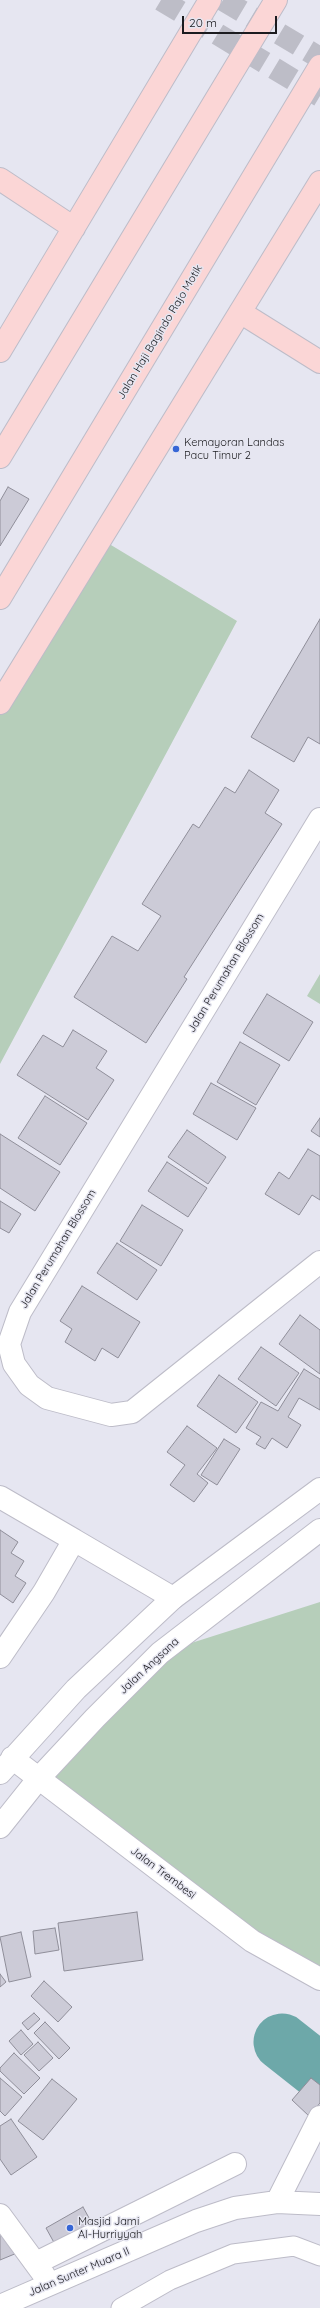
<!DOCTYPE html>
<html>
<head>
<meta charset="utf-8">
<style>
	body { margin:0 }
	#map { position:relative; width:320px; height:2308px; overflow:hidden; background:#e6e6f1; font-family:Quicksand,sans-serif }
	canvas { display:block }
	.scale { position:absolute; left:182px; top:16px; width:95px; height:18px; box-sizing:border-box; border:2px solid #1b1b1f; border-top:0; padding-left:5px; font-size:12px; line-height:14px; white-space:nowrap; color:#1b1b1f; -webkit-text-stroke:3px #e6e6f1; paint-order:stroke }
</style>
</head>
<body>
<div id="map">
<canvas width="320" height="2308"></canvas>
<div class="scale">20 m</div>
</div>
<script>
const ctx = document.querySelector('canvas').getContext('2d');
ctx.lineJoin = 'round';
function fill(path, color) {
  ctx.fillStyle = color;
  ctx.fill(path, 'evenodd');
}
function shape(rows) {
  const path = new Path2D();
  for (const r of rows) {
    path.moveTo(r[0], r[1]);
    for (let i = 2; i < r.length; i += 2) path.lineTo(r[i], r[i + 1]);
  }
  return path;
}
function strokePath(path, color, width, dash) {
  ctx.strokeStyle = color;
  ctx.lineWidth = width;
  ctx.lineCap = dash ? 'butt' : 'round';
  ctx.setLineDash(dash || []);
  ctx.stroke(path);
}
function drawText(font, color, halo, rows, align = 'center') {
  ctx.font = font + ' Quicksand,sans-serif';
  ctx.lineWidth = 3;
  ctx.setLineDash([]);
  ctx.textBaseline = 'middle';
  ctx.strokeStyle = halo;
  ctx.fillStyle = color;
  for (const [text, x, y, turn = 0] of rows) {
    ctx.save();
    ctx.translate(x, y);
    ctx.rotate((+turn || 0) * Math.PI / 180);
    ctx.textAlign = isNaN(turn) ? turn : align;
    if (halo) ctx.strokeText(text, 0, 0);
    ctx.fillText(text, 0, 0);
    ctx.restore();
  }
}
fill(shape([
	[101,539,237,621,0,1064,0,702],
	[320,974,320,1004,307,996],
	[320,1602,320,1979,39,1778,160,1653]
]), '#b6ceba');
strokePath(shape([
	[282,2042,320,2072]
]), '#6da8a9', 57);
const building = shape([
	[8,487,29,499,0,546,0,501,8,487],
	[320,619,320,744,308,737,294,762,251,737,320,619],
	[249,770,279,790,265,813,282,824,184,977,187,979,146,1043,74,997,112,936,138,951,161,916,142,904,193,824,199,828,225,787,235,793,249,770],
	[267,994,313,1022,289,1061,243,1033,267,994],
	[73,1030,107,1051,96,1068,114,1080,88,1120,17,1075,43,1035,63,1047,73,1030],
	[240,1042,280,1065,256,1105,217,1082,240,1042],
	[211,1083,256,1108,237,1140,193,1114,211,1083],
	[45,1096,87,1123,60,1165,18,1138,45,1096],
	[320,1118,320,1137,311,1131,320,1118],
	[187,1130,226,1157,208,1184,168,1157,187,1130],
	[0,1134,60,1172,35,1211,0,1188,0,1134],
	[308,1149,320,1156,320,1200,312,1195,299,1215,265,1194,279,1172,289,1179,308,1149],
	[167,1162,207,1188,188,1217,148,1191,167,1162],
	[0,1201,21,1214,9,1233,0,1228,0,1201],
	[142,1205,183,1230,161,1266,120,1241,142,1205],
	[117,1243,157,1270,137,1300,97,1273,117,1243],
	[82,1286,140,1322,118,1358,102,1348,95,1361,65,1342,72,1329,60,1321,82,1286],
	[300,1315,320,1330,320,1374,279,1344,300,1315],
	[261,1347,299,1373,276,1406,238,1379,261,1347],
	[304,1369,320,1379,320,1410,299,1398,288,1417,301,1425,287,1448,272,1438,265,1449,256,1444,261,1437,246,1428,261,1402,278,1411,304,1369],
	[219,1375,258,1402,236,1433,197,1406,219,1375],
	[187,1426,217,1448,197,1474,208,1483,194,1502,170,1485,185,1465,167,1452,187,1426],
	[224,1439,240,1449,217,1485,201,1475,224,1439],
	[0,1530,18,1542,11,1553,24,1561,15,1576,26,1583,13,1603,0,1594,0,1530],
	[137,1912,143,1960,64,1971,58,1923,137,1912],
	[55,1928,59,1950,35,1954,33,1931,55,1928],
	[21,1932,31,1977,9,1982,0,1937,21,1932],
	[0,1974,6,1982,0,1987,0,1974],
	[44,1981,72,2007,58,2022,31,1996,44,1981],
	[34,2013,40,2019,28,2030,22,2023,34,2013],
	[45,2022,70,2048,59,2059,34,2033,45,2022],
	[21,2030,33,2044,21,2055,9,2041,21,2030],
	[38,2042,53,2058,39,2071,24,2055,38,2042],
	[14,2053,40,2078,24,2094,0,2071,0,2068,14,2053],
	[0,2078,22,2097,5,2116,0,2111,0,2078],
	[311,2078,320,2085,320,2103,309,2116,292,2100,311,2078],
	[52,2079,77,2099,43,2140,18,2121,52,2079],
	[11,2119,37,2157,11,2175,0,2159,0,2126,11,2119],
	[83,2207,94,2227,57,2248,46,2228,83,2207],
	[0,2233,17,2253,0,2260,0,2233]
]);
fill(building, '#cccbd7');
strokePath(building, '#8f8e99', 1);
strokePath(shape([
	[161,0,320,96],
	[223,0,320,58]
]), '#bdbdc7', 22, [22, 11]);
const service = shape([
	[121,2308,170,2280,233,2254,294,2246,320,2256]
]);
const minor = shape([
	[320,819,20,1312,9,1344,14,1364,29,1385,47,1398,111,1415,132,1412,320,1262],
	[0,1497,74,1540,44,1592,0,1657],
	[74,1540,173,1598],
	[277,2202,320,2117],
	[0,2215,44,2275],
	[36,2263,235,2164],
	[0,2306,196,2221,235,2208,277,2202,320,2204]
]);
const tertiary = shape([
	[12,1758,252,1941,320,1979],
	[0,1773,76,1689,173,1598,320,1489],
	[0,1827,39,1778,95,1718,160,1653,320,1530]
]);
const secondary = shape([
	[0,179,74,228],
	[240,312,320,362],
	[0,351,210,0],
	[0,457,276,0],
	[0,598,320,66],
	[0,703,320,182]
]);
strokePath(service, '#bdbcc8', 21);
strokePath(minor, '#bdbcc8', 24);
strokePath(tertiary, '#bdbcc8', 24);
strokePath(secondary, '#bdbcc8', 24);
strokePath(service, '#fff', 19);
strokePath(minor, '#fff', 22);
strokePath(tertiary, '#fff', 22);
strokePath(secondary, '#fbd6d6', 22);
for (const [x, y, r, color] of [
	[176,449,4,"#3666d6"],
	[70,2228,4,"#3666d6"]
]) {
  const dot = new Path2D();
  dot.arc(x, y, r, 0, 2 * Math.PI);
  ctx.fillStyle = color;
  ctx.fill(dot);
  strokePath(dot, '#e6e6f1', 1.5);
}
drawText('11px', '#1b1b1f', '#e6e6f1', [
	["Jalan Haji Bagindo Rajo Motik",160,332,-59],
	["Jalan Perumahan Blossom",226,973,-59],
	["Jalan Perumahan Blossom",58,1249,-59],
	["Jalan Angsana",149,1666,-43],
	["Jalan Trembesi",163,1873,37],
	["Jalan Sunter Muara II",79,2272,-23]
]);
drawText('11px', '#1b1b1f', '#e6e6f1', [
	["Kemayoran Landas",184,443],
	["Pacu Timur 2",184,456],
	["Masjid Jami",78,2222],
	["Al-Hurriyyah",78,2235]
], 'left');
</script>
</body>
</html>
